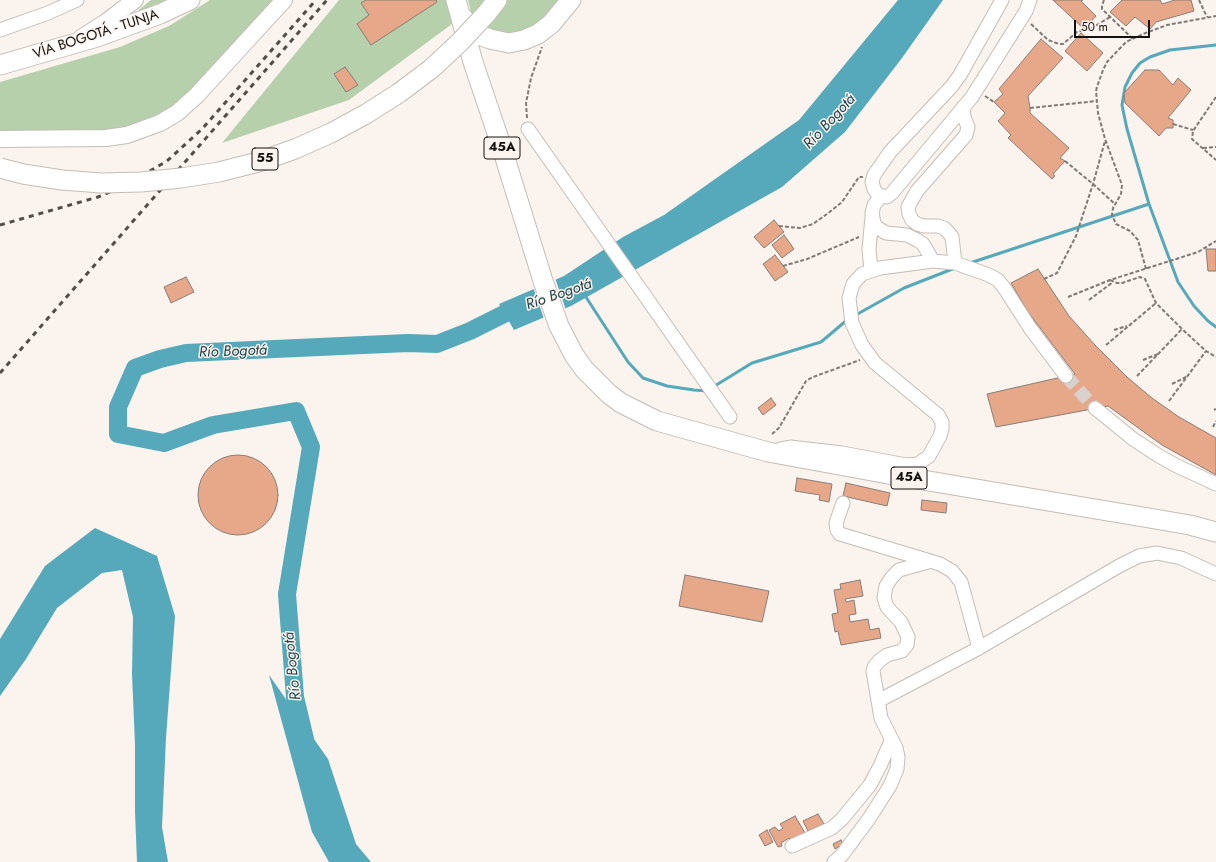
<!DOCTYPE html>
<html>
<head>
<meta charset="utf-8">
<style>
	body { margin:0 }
	#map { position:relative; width:1216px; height:862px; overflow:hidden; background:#fbf3ed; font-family:Jost,sans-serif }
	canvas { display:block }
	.scale { position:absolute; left:1074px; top:20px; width:76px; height:18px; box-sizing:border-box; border:2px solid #141210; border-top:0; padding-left:5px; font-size:12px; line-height:14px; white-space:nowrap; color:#141210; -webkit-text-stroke:3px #fbf3ed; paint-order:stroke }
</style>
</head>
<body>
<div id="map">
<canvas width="1216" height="862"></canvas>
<div class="scale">50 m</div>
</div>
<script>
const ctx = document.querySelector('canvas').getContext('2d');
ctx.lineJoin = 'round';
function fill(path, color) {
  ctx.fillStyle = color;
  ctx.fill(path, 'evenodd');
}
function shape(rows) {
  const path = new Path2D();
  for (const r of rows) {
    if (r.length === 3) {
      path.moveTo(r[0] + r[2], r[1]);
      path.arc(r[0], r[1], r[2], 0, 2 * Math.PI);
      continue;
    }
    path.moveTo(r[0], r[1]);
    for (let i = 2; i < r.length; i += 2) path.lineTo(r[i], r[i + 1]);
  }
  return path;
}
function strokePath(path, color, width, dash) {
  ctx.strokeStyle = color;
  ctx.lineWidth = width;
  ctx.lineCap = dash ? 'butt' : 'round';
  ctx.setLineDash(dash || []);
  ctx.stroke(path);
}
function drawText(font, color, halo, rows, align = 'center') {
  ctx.font = font + ' Jost,sans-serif';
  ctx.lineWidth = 3;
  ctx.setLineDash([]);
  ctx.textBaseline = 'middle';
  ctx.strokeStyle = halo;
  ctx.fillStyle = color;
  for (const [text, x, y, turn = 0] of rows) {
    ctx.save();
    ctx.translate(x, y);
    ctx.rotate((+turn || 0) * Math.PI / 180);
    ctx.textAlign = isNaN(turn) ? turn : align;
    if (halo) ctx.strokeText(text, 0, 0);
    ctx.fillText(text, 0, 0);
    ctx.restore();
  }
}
fill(shape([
	[151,0,166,0,134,14],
	[210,0,275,0,210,72,166,113,116,130,0,135,0,82,120,47,169,26],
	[339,0,448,0,452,24,349,100,222,143],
	[468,0,487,0,472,16],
	[503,0,562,0,545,23,512,38,481,29]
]), '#b7d0ac');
fill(shape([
	[898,0,943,0,902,58,845,132,782,187,571,306,514,330,499,304,564,276,623,237,664,215,799,120],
	[95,528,157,556,175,616,166,738,162,827,168,862,137,862,135,812,135,745,132,674,133,617,122,570,102,573,57,608,26,659,0,696,0,639,45,566],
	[269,675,328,759,356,844,371,862,329,862,312,832]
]), '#55a9ba');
fill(shape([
	[555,278,566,310,544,319,533,287]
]), '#fbf3ed');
strokePath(shape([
	[1216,45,1170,50,1150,57,1140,63,1132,73,1125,87,1122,105,1127,129,1149,204,1178,282,1194,306,1208,321,1216,327],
	[970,263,1149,204],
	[584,294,628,362,643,378,667,386,694,390,707,391],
	[854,316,904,288,955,268],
	[713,387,752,363,821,342,847,320]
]), '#55a9ba', 3);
strokePath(shape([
	[306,743,295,697,287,594,311,447,296,411,213,425,164,443,118,434,118,407,135,368,160,359,186,353,408,343,437,344,470,331,510,311,527,306]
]), '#55a9ba', 18);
const building = shape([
	[366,0,436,0,437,2,371,45,357,24,369,15,361,3,366,0],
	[1053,0,1083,0,1081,1,1096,16,1084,29,1053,0],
	[1122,0,1160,0,1162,4,1175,0,1191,0,1194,11,1156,22,1150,29,1135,17,1126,26,1110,12,1122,0],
	[1081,33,1103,53,1087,71,1065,51,1081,33],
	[1041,39,1063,58,1028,96,1030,108,1030,113,1069,148,1060,158,1065,161,1053,174,1055,176,1052,179,1008,138,1011,135,998,121,1005,113,994,102,1003,94,999,89,1041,39],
	[345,67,358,85,346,92,334,74,345,67],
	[1145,70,1159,70,1173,85,1178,78,1191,90,1168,118,1173,120,1173,128,1166,128,1159,136,1125,103,1124,93,1145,70],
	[774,220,784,232,764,248,754,237,774,220],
	[784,235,794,249,782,258,772,245,784,235],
	[1206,249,1216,249,1216,271,1208,271,1206,249],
	[775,255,788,272,775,281,763,264,775,255],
	[1038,269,1069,316,1095,345,1127,377,1152,398,1179,417,1216,438,1216,475,1162,445,1108,406,996,427,987,394,1075,374,1028,312,1011,283,1038,269],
	[186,277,194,292,171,303,164,287,186,277],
	[771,398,776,405,763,415,758,408,771,398],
	[238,495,40],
	[797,478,832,484,829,502,819,500,820,495,795,491,797,478],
	[846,483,890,493,887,506,843,496,846,483],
	[922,500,947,503,946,513,921,510,922,500],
	[685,575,769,591,762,622,679,606,685,575],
	[860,580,863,596,845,599,846,602,854,600,856,614,849,615,850,622,868,619,870,630,879,628,881,638,841,645,838,631,835,632,832,614,838,613,834,590,841,589,840,584,860,580],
	[818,814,824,824,808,831,803,821,818,814],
	[795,816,805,833,790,841,789,838,781,843,782,846,778,847,769,830,775,827,779,831,783,828,780,824,795,816],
	[767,830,773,842,765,846,759,835,767,830],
	[841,840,843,844,835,849,833,844,841,840]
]);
fill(building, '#e7a88a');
strokePath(building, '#867d79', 1);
strokePath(shape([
	[1066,376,1095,408]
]), '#d8d1cc', 13, [13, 6]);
const minor = shape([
	[1002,0,960,75,952,86,890,152,874,175,872,182,874,189,878,195,887,197,892,193,972,97,1026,11,1030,0],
	[0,30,48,13,77,0],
	[528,129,730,417],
	[881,196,874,205,872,213,874,223,876,227,886,233,907,235,917,240,923,244,933,261],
	[955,263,952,237,948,232,944,228,938,226,924,226,917,224,912,220,909,214,908,207,917,191,966,135,968,127,964,117,963,107],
	[871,271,869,249,872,217],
	[1095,408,1133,439,1159,456,1177,466,1216,484],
	[780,449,790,447,842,453,906,465,918,464,929,456,940,436,942,429,942,422,938,415,875,363,862,345,852,323,849,298,853,284,862,274,880,268,933,261,955,263,989,275,998,280,1005,289,1030,328,1066,376],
	[843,503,836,523,837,530,840,534,940,564,952,571,961,582,979,648],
	[878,701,979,648,1119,566,1139,556,1157,553,1181,558,1216,574],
	[792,846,832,828,842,819,870,785,880,766,891,741],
	[834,862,842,855,868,820,890,786,897,769,898,757,896,748,881,718,873,671,874,667,879,661,887,655,902,651,907,645,908,637,901,622,887,607,884,598,886,586,892,577,899,570,928,562]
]);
const major = shape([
	[81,38,106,22,135,0],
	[0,139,106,138,127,135,160,123,177,113,197,95,284,0]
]);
const highway = shape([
	[456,0,473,62,501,145,543,281,559,326,574,355,584,369,609,394,621,403,657,421,768,452,899,476,1149,518,1190,525,1216,532],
	[487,13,497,0],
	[462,17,475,31,482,36,490,39,509,43,524,40,538,34,551,24,571,0],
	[0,65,97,37,160,14,190,0]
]);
strokePath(minor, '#c4bdb7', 15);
strokePath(major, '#c4bdb7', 18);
strokePath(highway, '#c4bdb7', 21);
strokePath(shape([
	[1104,0,1102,6,1102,9,1133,39],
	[1199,0,1207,17],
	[1031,24,1048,40,1059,44,1063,44,1077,32,1092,28,1110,17],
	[985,96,994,102],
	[1216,97,1193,131,1192,139,1216,160],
	[1030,108,1097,101],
	[527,118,526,103,531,78,542,47],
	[1173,124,1193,130],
	[1203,148,1216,147],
	[1065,161,1093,184,1115,204],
	[779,226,800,228,813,224,827,214,842,202,859,177,863,177],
	[783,266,807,259,859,237],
	[1146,269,1138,240,1130,231,1116,224,1112,215,1113,208,1121,194,1122,185,1105,139,1098,113,1096,91,1097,87,1103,70,1107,62,1126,42,1143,34,1167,25,1216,16],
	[1044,279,1057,273,1076,236,1093,184,1105,141],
	[1110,280,1117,283,1122,283,1140,277,1145,279,1156,303,1182,329,1206,351,1216,357],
	[1068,297,1110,280,1198,252,1216,241],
	[1089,300,1113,282],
	[1114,330,1127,326],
	[1106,345,1156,303],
	[1143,360,1158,354],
	[1137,376,1182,329],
	[1172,384,1186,377],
	[1169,401,1206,351],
	[1214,410,1216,409],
	[1213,427,1216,421],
	[772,434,779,428,806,381,813,377,860,360]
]), '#7e7a76', 2, [4, 2]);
strokePath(minor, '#fff', 13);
strokePath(major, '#fff', 16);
strokePath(highway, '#fff', 19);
strokePath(shape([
	[0,225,98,197,124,186,167,161,202,129,316,0],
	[0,373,327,0]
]), '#504d4a', 3, [5, 5]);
const highwayBridge = shape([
	[0,168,23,174,62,180,101,183,141,182,181,178,219,172,258,162,295,149,331,133,366,114,399,93,431,69,460,42,487,13]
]);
strokePath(highwayBridge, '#c4bdb7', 21, []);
strokePath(highwayBridge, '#fff', 19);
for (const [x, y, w] of [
	[502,148,36],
	[265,159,26],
	[909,478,36]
]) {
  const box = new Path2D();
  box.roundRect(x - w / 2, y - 11, w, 22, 3);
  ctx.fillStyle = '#fbf3ed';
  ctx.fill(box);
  strokePath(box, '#141210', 1);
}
drawText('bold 13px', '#141210', null, [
	["45A",502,148],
	["55",265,159],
	["45A",909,478]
]);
drawText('14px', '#141210', '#fbf3ed', [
	["VÍA BOGOTÁ - TUNJA",96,35,-18]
]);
drawText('italic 15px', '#1a424a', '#fbf3ed', [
	["Río Bogotá",830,122,-47],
	["Río Bogotá",559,295,-19],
	["Río Bogotá",233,352,-2],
	["Río Bogotá",293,666,-96]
]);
</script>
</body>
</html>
